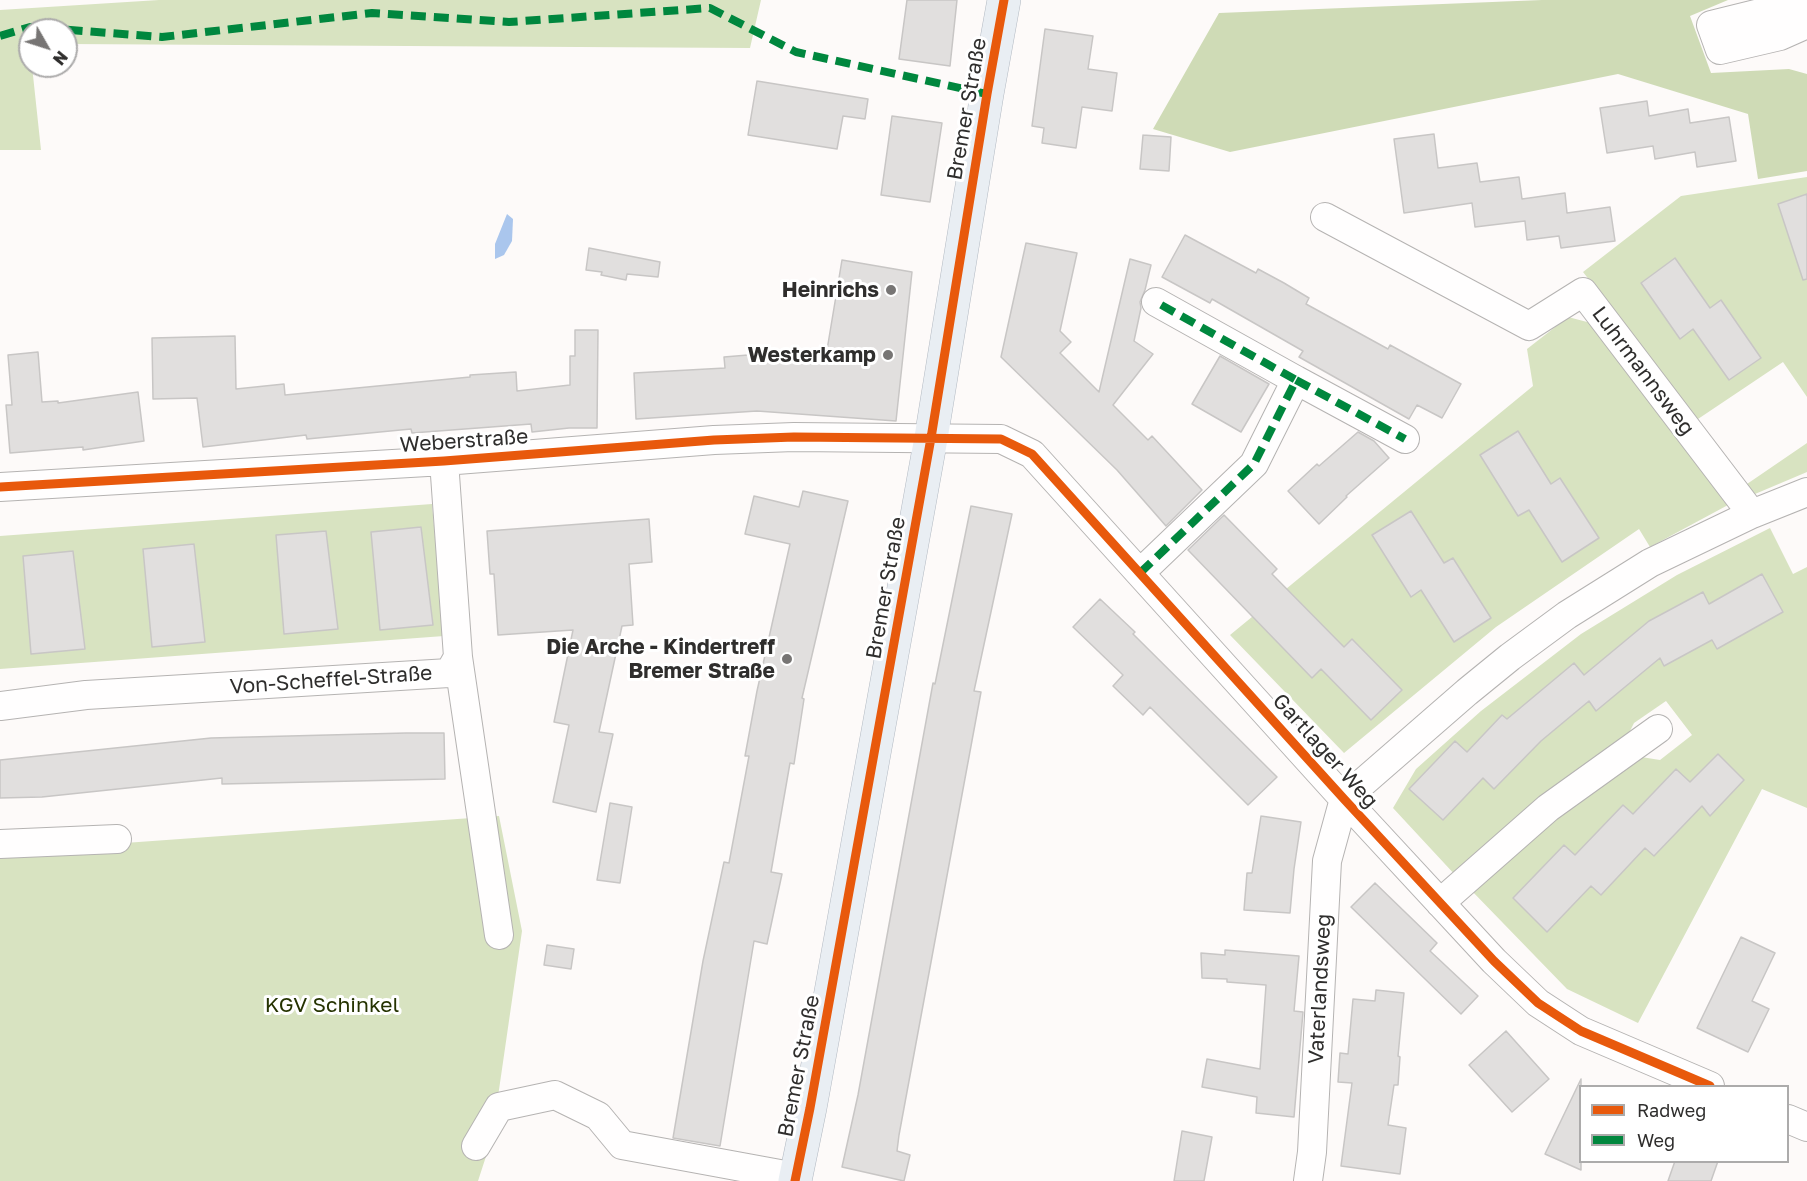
<!DOCTYPE html>
<html>
<head>
<meta charset="utf-8">
<style>
	body { margin:0 }
	#map { position:relative; width:1807px; height:1181px; overflow:hidden; background:#fdfaf9; font-family:"Golos Text",sans-serif }
	canvas { display:block }
	.legend { position:absolute; left:1579px; top:1085px; width:210px; height:78px; box-sizing:border-box; background:#fff; border:2px solid #acabab; margin:0; padding:8px 10px; list-style:none; font-size:18px; color:#2f2e2d }
	.legend li { display:flex; align-items:center; gap:12px; height:30px }
	.legend b { width:30px; border:2px solid #acabab }
	.north { position:absolute; left:18px; top:18px; width:60px; height:60px; box-sizing:border-box; background:#fff; border:2px solid #acabab; border-radius:50%; rotate:129deg; font-size:16px; font-weight:700; line-height:24px; text-align:center; color:#2f2e2d }
	.north::after { content:''; display:block; margin:auto; width:21px; height:27px; background:#777574; clip-path:polygon(50% 0,100% 100%,50% 72%,0 100%) }
</style>
</head>
<body>
<div id="map">
<canvas width="1807" height="1181"></canvas>
<ul class="legend">
<li><b style="height:8px;background:#e8590c"></b>Radweg</li>
<li><b style="height:8px;background:#00873e"></b>Weg</li>
</ul>
<div class="north">N</div>
</div>
<script>
const ctx = document.querySelector('canvas').getContext('2d');
ctx.lineJoin = 'round';
function fill(path, color) {
  ctx.fillStyle = color;
  ctx.fill(path, 'evenodd');
}
function shape(rows) {
  const path = new Path2D();
  for (const r of rows) {
    path.moveTo(r[0], r[1]);
    for (let i = 2; i < r.length; i += 2) path.lineTo(r[i], r[i + 1]);
  }
  return path;
}
function strokePath(path, color, width, dash) {
  ctx.strokeStyle = color;
  ctx.lineWidth = width;
  ctx.lineCap = dash ? 'butt' : 'round';
  ctx.setLineDash(dash || []);
  ctx.stroke(path);
}
function drawText(font, color, halo, rows, align = 'center') {
  ctx.font = font + ' "Golos Text",sans-serif';
  ctx.lineWidth = 6;
  ctx.setLineDash([]);
  ctx.textBaseline = 'middle';
  ctx.strokeStyle = halo;
  ctx.fillStyle = color;
  for (const [text, x, y, turn = 0] of rows) {
    ctx.save();
    ctx.translate(x, y);
    ctx.rotate((+turn || 0) * Math.PI / 180);
    ctx.textAlign = isNaN(turn) ? turn : align;
    if (halo) ctx.strokeText(text, 0, 0);
    ctx.fillText(text, 0, 0);
    ctx.restore();
  }
}
fill(shape([
	[159,0,761,0,750,48,66,44,66,30,30,30,30,66,32,66,41,150,0,150,0,10],
	[1807,177,1807,397,1783,362,1698,419,1583,272,1681,196],
	[1568,317,1591,323,1728,505,1650,547,1639,529,1496,627,1344,753,1230,635,1533,386,1527,349],
	[1807,443,1807,472,1755,494,1747,484],
	[432,504,444,636,0,669,0,536],
	[1770,528,1793,574,1807,567,1807,808,1762,789,1638,1023,1567,989,1470,889,1635,756,1660,760,1692,735,1666,701,1634,723,1624,743,1457,877,1393,808,1416,769,1481,711,1581,634,1677,575],
	[499,816,522,931,492,1138,478,1181,0,1181,0,852]
]), '#d8e3c1');
fill(shape([
	[1542,0,1728,0,1690,16,1711,73,1789,69,1807,74,1807,171,1758,179,1748,114,1618,74,1230,152,1153,129,1219,13]
]), '#cfdbb6');
fill(shape([
	[507,214,513,219,512,241,504,255,495,259,495,244]
]), '#aac6ed');
const building = shape([
	[907,0,957,0,950,66,899,59,907,0],
	[1045,29,1093,36,1088,69,1117,73,1112,111,1082,107,1076,148,1042,143,1044,128,1032,126,1045,29],
	[757,81,868,99,865,119,843,116,837,149,748,135,757,81],
	[1647,101,1649,116,1688,109,1690,123,1729,117,1736,161,1697,167,1695,152,1655,159,1653,146,1607,153,1600,108,1647,101],
	[892,116,942,123,930,202,881,195,892,116],
	[1434,134,1438,168,1477,163,1480,182,1519,177,1522,199,1565,193,1567,213,1610,207,1615,241,1561,248,1559,236,1527,240,1525,221,1475,227,1472,203,1404,213,1394,139,1434,134],
	[1143,135,1171,137,1169,171,1140,169,1143,135],
	[1807,194,1807,279,1803,280,1778,204,1807,194],
	[1185,235,1256,273,1258,269,1284,283,1309,298,1306,304,1388,349,1390,345,1461,384,1442,418,1417,405,1409,419,1299,357,1303,351,1212,299,1210,303,1162,277,1185,235],
	[1026,243,1077,253,1060,331,1071,342,1060,353,1099,392,1130,259,1151,265,1145,290,1140,302,1141,308,1134,341,1153,354,1113,405,1148,440,1152,436,1202,490,1166,526,1117,470,1001,357,1026,243],
	[589,248,660,262,658,277,627,274,626,280,601,275,602,272,586,270,589,248],
	[1675,258,1710,308,1721,300,1761,358,1729,380,1693,329,1680,339,1641,283,1675,258],
	[842,260,912,272,896,421,757,411,636,419,634,373,725,368,724,357,772,353,825,362,842,260],
	[575,330,598,330,597,428,569,428,532,432,531,424,412,433,411,429,307,439,306,435,203,447,197,398,153,399,152,338,235,336,236,389,284,384,285,395,470,377,470,375,516,372,517,391,570,385,570,356,575,356,575,330],
	[38,352,42,402,58,401,58,403,138,392,144,441,83,450,83,447,10,453,6,405,12,405,8,355,38,352],
	[1220,356,1269,384,1241,432,1192,404,1220,356],
	[1518,431,1551,484,1560,478,1599,538,1562,562,1529,510,1518,516,1480,455,1518,431],
	[1358,432,1374,441,1389,458,1346,496,1347,497,1319,524,1288,491,1317,464,1319,466,1358,432],
	[803,491,848,501,802,698,804,699,794,764,790,763,771,872,782,874,767,944,754,941,720,1146,673,1138,703,961,724,862,729,863,749,756,745,756,757,691,790,544,745,534,754,496,799,507,803,491],
	[971,506,1012,514,974,691,981,692,899,1135,897,1151,910,1155,904,1181,842,1167,858,1095,933,683,935,684,971,506],
	[1411,511,1444,563,1453,558,1491,618,1454,642,1421,590,1411,597,1372,535,1411,511],
	[1224,515,1277,569,1272,574,1344,647,1352,639,1402,690,1371,720,1321,669,1312,678,1188,550,1224,515],
	[649,519,652,562,629,564,633,625,622,626,599,732,613,734,596,812,553,802,569,725,554,722,573,630,498,635,494,574,490,574,487,531,649,519],
	[421,527,433,625,380,630,371,532,421,527],
	[326,531,338,629,284,634,276,535,326,531],
	[194,544,205,642,152,647,143,549,194,544],
	[73,551,85,649,31,654,23,556,73,551],
	[1762,574,1783,612,1717,649,1712,640,1664,666,1660,658,1596,711,1589,701,1541,741,1494,789,1483,778,1443,820,1409,789,1455,741,1467,752,1502,715,1507,719,1574,663,1584,675,1649,621,1703,592,1709,604,1762,574],
	[1100,599,1135,632,1133,634,1277,777,1248,805,1150,707,1143,715,1113,686,1123,675,1073,627,1100,599],
	[406,733,444,733,445,779,222,784,222,778,42,797,0,798,0,760,211,738,406,733],
	[1718,754,1744,780,1710,816,1702,806,1654,856,1645,848,1601,895,1591,886,1547,932,1513,898,1564,845,1575,855,1623,805,1633,814,1676,769,1690,782,1718,754],
	[610,803,632,807,620,883,597,880,610,803],
	[1261,816,1301,822,1294,869,1290,913,1244,910,1247,873,1252,873,1261,816],
	[1375,883,1437,943,1430,951,1478,996,1461,1014,1351,907,1375,883],
	[1741,937,1775,953,1752,1001,1769,1009,1748,1052,1697,1028,1741,937],
	[547,945,574,949,571,969,544,965,547,945],
	[1225,950,1299,956,1294,1011,1303,1012,1294,1117,1256,1113,1257,1097,1202,1087,1207,1059,1260,1069,1266,985,1227,982,1227,979,1202,978,1201,953,1225,955,1225,950],
	[1376,990,1404,993,1398,1056,1400,1057,1398,1085,1394,1085,1388,1125,1406,1128,1400,1174,1341,1166,1352,1083,1338,1082,1340,1053,1348,1054,1353,999,1375,1001,1376,990],
	[1506,1031,1549,1079,1512,1112,1469,1065,1506,1031],
	[1581,1079,1581,1170,1545,1154,1581,1079],
	[1182,1131,1212,1137,1204,1181,1174,1181,1182,1131],
	[1675,1161,1718,1161,1711,1181,1668,1181,1675,1161]
]);
fill(building, '#e1dfde');
strokePath(building, '#c8c6c5', 1.5);
const minor = shape([
	[1807,14,1768,11,1711,25,1720,50,1780,36,1807,24],
	[1325,217,1529,326,1583,292,1752,514],
	[1296,380,1405,439],
	[0,487,444,461,714,440,794,437,1001,439,1032,454,1344,799,1494,961,1538,1003,1581,1031,1710,1086],
	[1140,573,1254,464,1296,380,1156,302],
	[458,657,499,935],
	[0,706,86,695,449,673,458,657,444,461],
	[0,844,117,839],
	[1440,903,1548,808,1658,729],
	[1788,1119,1807,1127],
	[476,1146,499,1107,555,1095,598,1116,622,1145,796,1177],
	[1308,1181,1312,1152,1327,861,1344,799,1467,692,1510,657,1567,615,1650,563,1752,514,1807,492]
]);
const major = shape([
	[795,1181,810,1108,931,438,987,94,1004,0]
]);
strokePath(minor, '#b5b3b2', 30);
strokePath(major, '#b1b8c1', 34);
strokePath(minor, '#fffefe', 28);
strokePath(major, '#e9eef3', 33);
strokePath(shape([
	[0,36,30,27,162,37,372,13,509,22,710,8,796,52,987,94],
	[1296,380,1405,439],
	[1140,573,1254,464,1296,380,1156,302]
]), '#00873e', 8, [15, 8]);
strokePath(shape([
	[0,487,444,461,714,440,794,437,1001,439,1032,454,1344,799,1494,961,1538,1003,1581,1031,1710,1086],
	[795,1181,810,1108,931,438,987,94,1004,0]
]), '#e8590c', 9);
for (const [x, y, r, color] of [
	[891,290,6,"#777574"],
	[888,355,6,"#777574"],
	[787,659,6,"#777574"]
]) {
  const dot = new Path2D();
  dot.arc(x, y, r, 0, 2 * Math.PI);
  ctx.fillStyle = color;
  ctx.fill(dot);
  strokePath(dot, '#fff', 2);
}
drawText('21px', '#2f2e2d', '#fff', [
	["Bremer Straße",967,109,-80],
	["Luhrmannsweg",1643,371,53],
	["Weberstraße",464,441,-4],
	["Bremer Straße",886,588,-80],
	["Von-Scheffel-Straße",331,680,-4],
	["Gartlager Weg",1325,751,48],
	["Vaterlandsweg",1320,989,-87],
	["Bremer Straße",799,1066,-79]
]);
drawText('bold 21px', '#2f2e2d', '#fff', [
	["Heinrichs",879,290],
	["Westerkamp",876,355],
	["Die Arche - Kindertreff",775,647],
	["Bremer Straße",775,671]
], 'right');
drawText('21px', '#253301', '#fff', [
	["KGV Schinkel",332,1005]
]);
</script>
</body>
</html>
